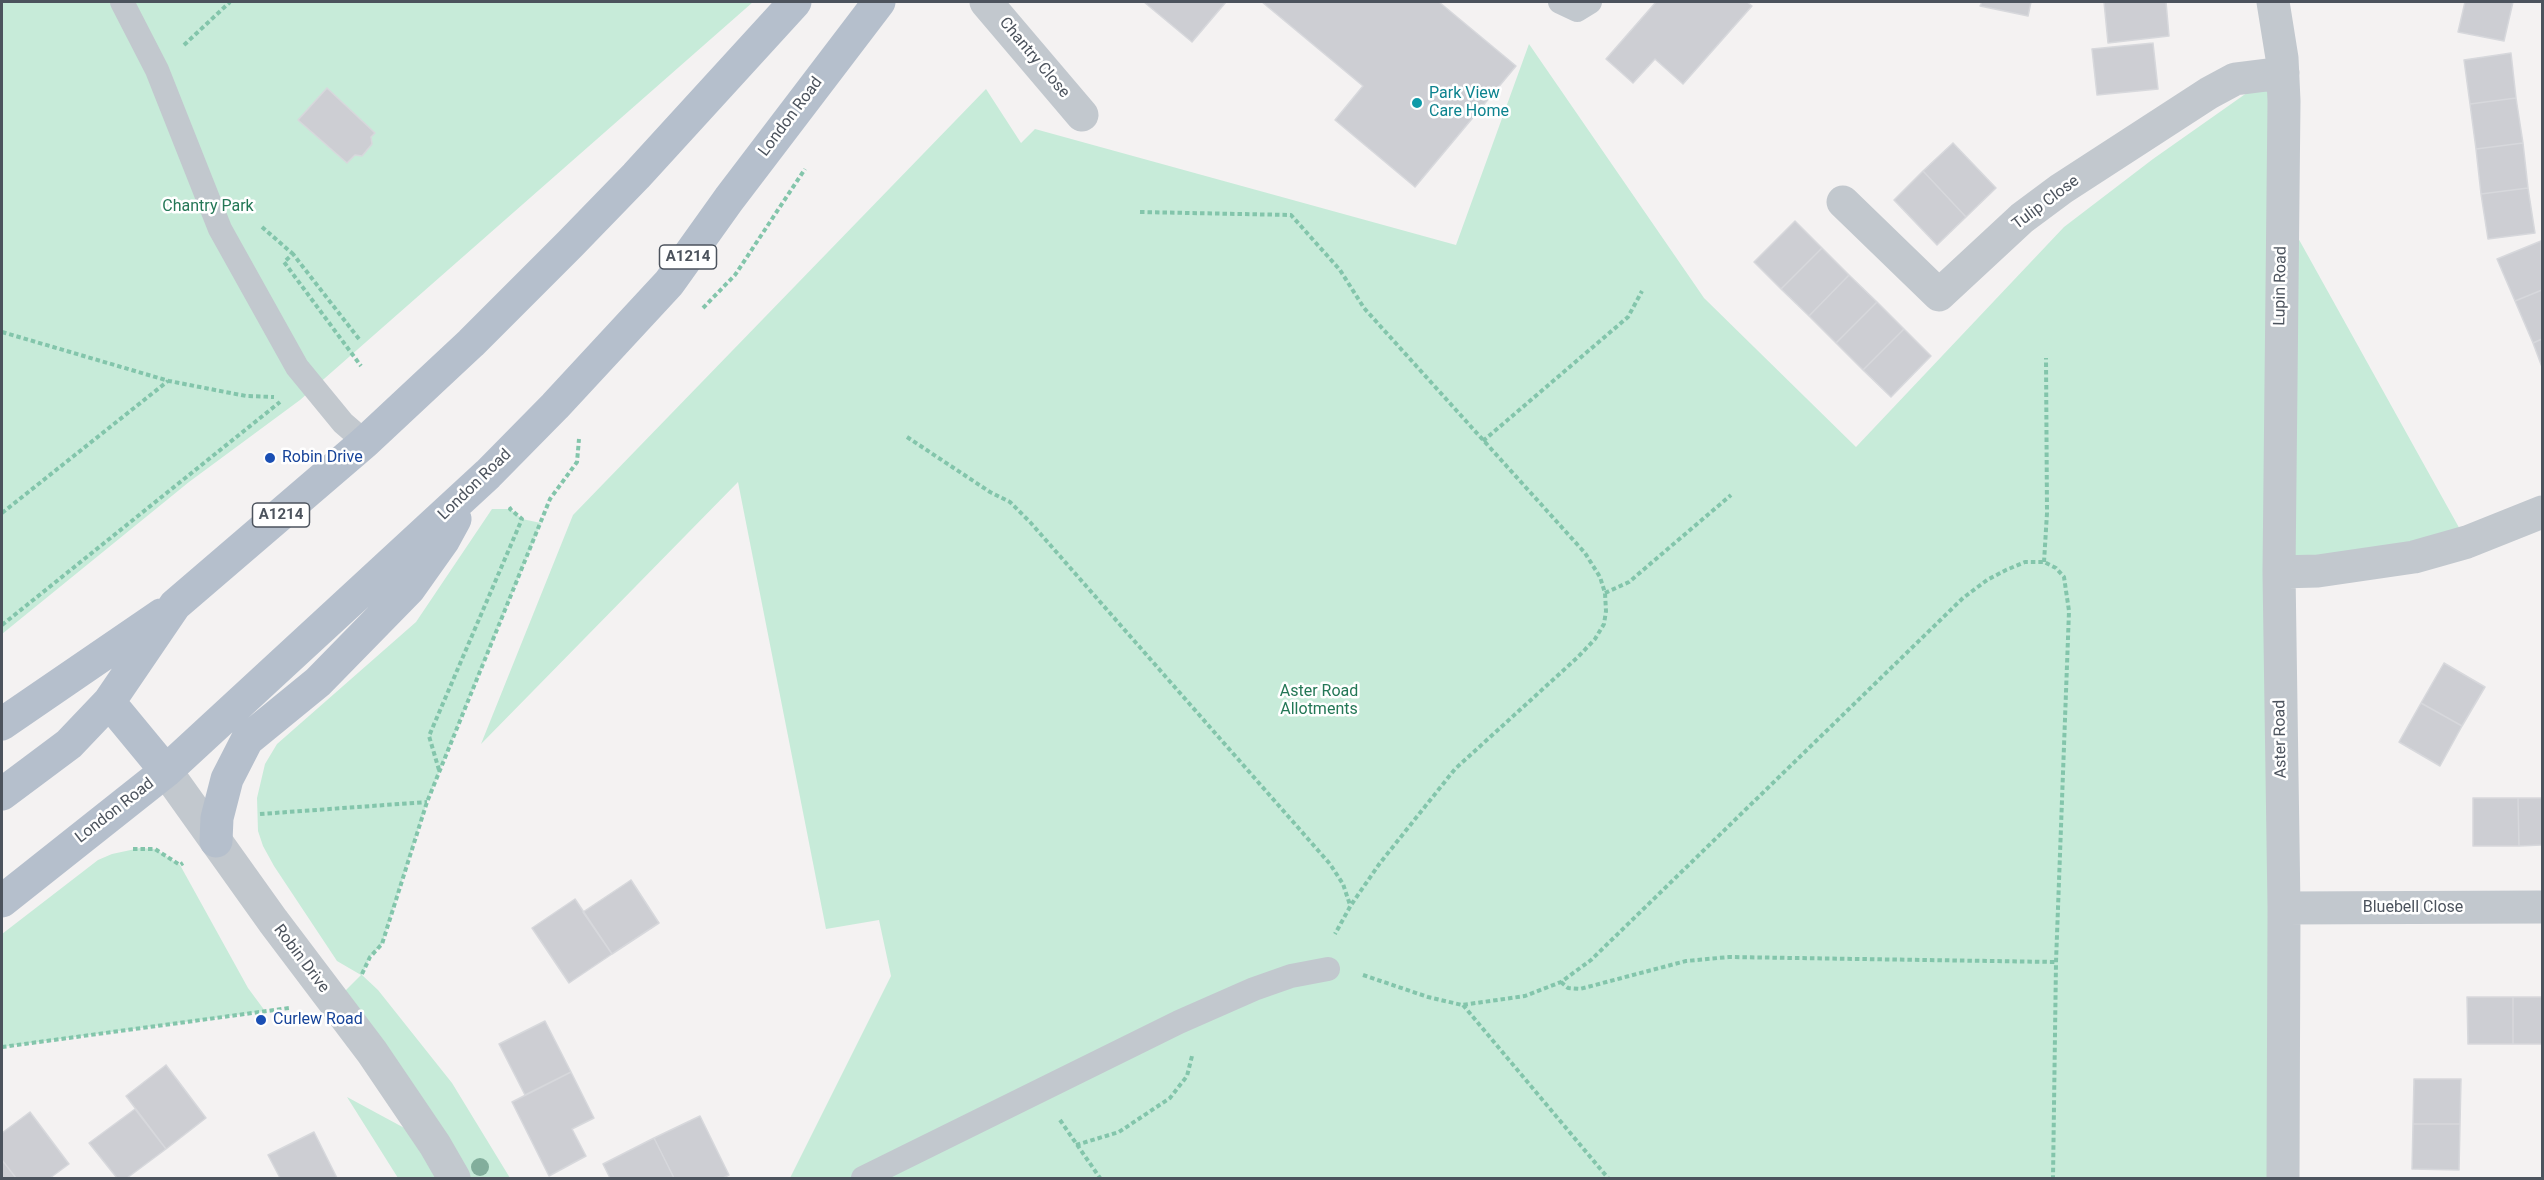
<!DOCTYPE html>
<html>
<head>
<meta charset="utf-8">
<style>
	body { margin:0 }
	#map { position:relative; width:2544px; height:1180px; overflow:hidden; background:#f4f2f2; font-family:Roboto,sans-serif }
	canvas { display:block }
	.frame { position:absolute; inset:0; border:3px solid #4c535d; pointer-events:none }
</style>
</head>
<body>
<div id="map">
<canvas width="2544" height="1180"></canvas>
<div class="frame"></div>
</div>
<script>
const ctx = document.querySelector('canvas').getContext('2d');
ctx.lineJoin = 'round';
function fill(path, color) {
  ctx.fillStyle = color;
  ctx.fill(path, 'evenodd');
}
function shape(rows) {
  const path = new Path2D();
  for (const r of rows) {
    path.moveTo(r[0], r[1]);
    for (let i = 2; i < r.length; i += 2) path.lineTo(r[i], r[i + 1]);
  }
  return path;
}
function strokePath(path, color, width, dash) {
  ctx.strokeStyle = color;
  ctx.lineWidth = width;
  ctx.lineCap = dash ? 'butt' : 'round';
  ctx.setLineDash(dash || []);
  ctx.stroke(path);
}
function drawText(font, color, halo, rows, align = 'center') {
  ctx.font = font + ' Roboto,sans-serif';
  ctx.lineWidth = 5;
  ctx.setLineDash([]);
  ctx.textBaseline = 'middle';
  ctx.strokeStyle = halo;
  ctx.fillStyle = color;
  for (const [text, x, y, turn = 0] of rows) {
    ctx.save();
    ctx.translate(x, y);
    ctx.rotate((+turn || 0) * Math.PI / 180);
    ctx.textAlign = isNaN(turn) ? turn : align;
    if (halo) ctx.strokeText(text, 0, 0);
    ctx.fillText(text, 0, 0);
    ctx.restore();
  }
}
fill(shape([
	[2,2,753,2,300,400,189,482,2,634],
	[1529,44,1704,298,1856,447,2064,227,2153,159,2251,90,2284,89,2282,209,2467,542,2279,572,2283,1178,790,1178,891,976,879,920,826,929,738,482,481,744,573,515,986,89,1021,143,1035,129,1456,245],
	[492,509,510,509,522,519,541,523,427,802,382,944,370,957,362,975,378,990,452,1083,510,1178,398,1178,347,1097,434,1144,334,1002,361,975,337,961,274,866,263,846,258,831,257,798,265,764,277,744,416,622],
	[140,848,155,849,180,865,248,988,265,1011,2,1047,2,934,98,860,112,854]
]), '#c7ebd9');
const building = shape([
	[1144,2,1226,2,1192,42,1144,2],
	[1262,2,1439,2,1516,66,1415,187,1335,120,1363,86,1262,2],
	[1656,2,1747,2,1752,6,1683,84,1655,59,1633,83,1606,59,1656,2],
	[1982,2,2031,2,2028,16,1980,6,1982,2],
	[2104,2,2166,2,2169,36,2108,43,2104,2],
	[2465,2,2513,2,2504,41,2458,32,2465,2],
	[2153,43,2158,89,2097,95,2092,49,2153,43],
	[2511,53,2516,98,2470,104,2464,60,2511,53],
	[327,88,375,133,371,137,372,144,362,156,355,155,347,163,298,120,327,88],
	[2516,98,2523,143,2476,149,2470,104,2516,98],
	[1953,143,1996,188,1966,217,1923,171,1953,143],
	[2523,143,2528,188,2481,194,2476,149,2523,143],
	[1923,171,1966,217,1937,245,1894,200,1923,171],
	[2528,188,2535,233,2488,239,2481,194,2528,188],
	[1795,221,1822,248,1781,289,1754,262,1795,221],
	[2541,241,2542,290,2515,301,2497,259,2541,241],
	[1822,248,1849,275,1809,316,1781,289,1822,248],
	[1849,275,1877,302,1836,343,1809,316,1849,275],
	[2542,290,2542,339,2533,343,2515,301,2542,290],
	[1877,302,1904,329,1863,370,1836,343,1877,302],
	[1904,329,1931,356,1891,397,1863,370,1904,329],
	[2542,339,2542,367,2533,343,2542,339],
	[2444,663,2485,687,2462,726,2421,703,2444,663],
	[2421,703,2462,726,2440,766,2399,742,2421,703],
	[2473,798,2518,798,2519,846,2473,846,2473,798],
	[2518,798,2542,798,2542,845,2519,846,2518,798],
	[631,880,659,923,612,954,583,912,631,880],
	[575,899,612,954,569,983,532,928,575,899],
	[2467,997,2513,997,2513,1044,2468,1044,2467,997],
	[2513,997,2542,997,2542,1044,2513,1044,2513,997],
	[545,1021,571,1072,525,1095,499,1044,545,1021],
	[166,1065,206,1118,166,1149,126,1096,166,1065],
	[571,1072,594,1118,572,1129,586,1156,549,1176,512,1102,571,1072],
	[2414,1079,2461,1079,2460,1124,2413,1124,2414,1079],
	[135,1109,166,1149,127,1178,117,1178,89,1143,135,1109],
	[30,1112,69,1164,50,1178,16,1178,2,1160,2,1133,30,1112],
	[700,1116,729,1175,723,1178,674,1178,654,1138,700,1116],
	[2413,1124,2460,1124,2459,1170,2412,1169,2413,1124],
	[314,1132,337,1178,280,1178,268,1155,314,1132],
	[654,1138,674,1178,610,1178,603,1164,654,1138],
	[2,1160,16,1178,2,1178,2,1160]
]);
fill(building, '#cdced3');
strokePath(building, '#d7d8dc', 1.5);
strokePath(shape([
	[184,45,230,2],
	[1140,212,1291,215,1340,270,1364,308,1585,553,1600,577,1605,593,1606,611,1604,624,1595,639,1578,657,1455,769,1380,863,1351,905,1335,934],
	[262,227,293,254],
	[703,308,735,275,805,169],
	[2,332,169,381,246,396,274,397],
	[359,339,293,254,284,262,361,366],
	[907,437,990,492,1010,502,1030,522,1330,864,1343,884,1350,905],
	[1483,441,1628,317,1642,291],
	[2,513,168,381],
	[2044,562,2047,513,2046,358],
	[1605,593,1629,582,1731,495],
	[2,625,280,402],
	[439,770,429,736,522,519,510,509,513,507],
	[260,814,427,802],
	[133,849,155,849,180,865,183,863],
	[362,974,370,957,382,944,427,802,550,499,577,462,579,439],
	[1363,975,1428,997,1462,1005,1525,996,1561,982,1591,960,1963,598,1987,580,2006,570,2025,562,2044,562,2056,568,2064,577,2069,611,2056,962,2053,1178],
	[1561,982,1568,988,1580,989,1686,961,1729,957,2056,962],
	[1463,1005,1608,1178],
	[2,1047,289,1008],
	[1060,1120,1100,1178],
	[1076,1145,1119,1132,1170,1098,1187,1076,1192,1056]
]), '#83c5ab', 4, [4.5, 3]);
strokePath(shape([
	[122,2,157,70,220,229,297,367,343,423,365,442],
	[1560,2,1577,10,1590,2],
	[863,1178,1179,1022,1254,989,1291,976,1328,969]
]), '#c2c8ce', 24);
strokePath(shape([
	[986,2,1082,115],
	[2273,2,2282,58,2284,101,2279,572,2284,908,2283,1178],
	[1843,202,1939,295,2022,218,2061,189,2209,93,2235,79,2283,73],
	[2279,572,2318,571,2414,557,2467,542,2542,512],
	[2284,908,2542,907]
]), '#c2c8ce', 33);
strokePath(shape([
	[166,771,273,921,372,1052,435,1145,454,1178]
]), '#c2c8ce', 33);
strokePath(shape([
	[109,702,166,771],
	[2,724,161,615],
	[2,794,69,744,109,702,175,605,365,442,471,343,570,244,636,176,795,2],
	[216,841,217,818,227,779,247,740,318,682,409,589,443,541,455,519],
	[2,901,166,771,488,474,555,406,669,283,729,199,879,2]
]), '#b5bfcc', 33);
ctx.fillStyle = '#82ae9c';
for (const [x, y] of [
	[480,1167]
]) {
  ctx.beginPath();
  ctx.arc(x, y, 9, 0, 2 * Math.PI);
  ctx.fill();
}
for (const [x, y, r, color] of [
	[1417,103,6,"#0f9aa8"],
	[270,458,6,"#1a4fb4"],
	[261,1020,6,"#1a4fb4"]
]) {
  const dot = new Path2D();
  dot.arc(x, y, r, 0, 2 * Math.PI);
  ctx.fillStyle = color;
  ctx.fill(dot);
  strokePath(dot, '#fff', 2);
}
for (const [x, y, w] of [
	[688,257,57],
	[281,515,57]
]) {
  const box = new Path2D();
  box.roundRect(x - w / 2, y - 12, w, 24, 4.5);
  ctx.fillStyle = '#fff';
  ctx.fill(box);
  strokePath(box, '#4c535d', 1.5);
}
drawText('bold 15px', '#4c535d', null, [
	["A1214",688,257],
	["A1214",281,515]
]);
drawText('16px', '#4c535d', '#fff', [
	["Chantry Close",1034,58,50],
	["London Road",791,117,-53],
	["Tulip Close",2046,203,-37],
	["Lupin Road",2281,286,-89],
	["London Road",475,485,-44],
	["Aster Road",2281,739,-91],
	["London Road",115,811,-38],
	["Bluebell Close",2413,908],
	["Robin Drive",301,959,53]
]);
drawText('16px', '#0d838f', '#fff', [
	["Park View",1429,94],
	["Care Home",1429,112]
], 'left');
drawText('16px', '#247756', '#fff', [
	["Chantry Park",208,207],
	["Aster Road",1319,692],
	["Allotments",1319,710]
]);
drawText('16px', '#164399', '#fff', [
	["Robin Drive",282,458],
	["Curlew Road",273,1020]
], 'left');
</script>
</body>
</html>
